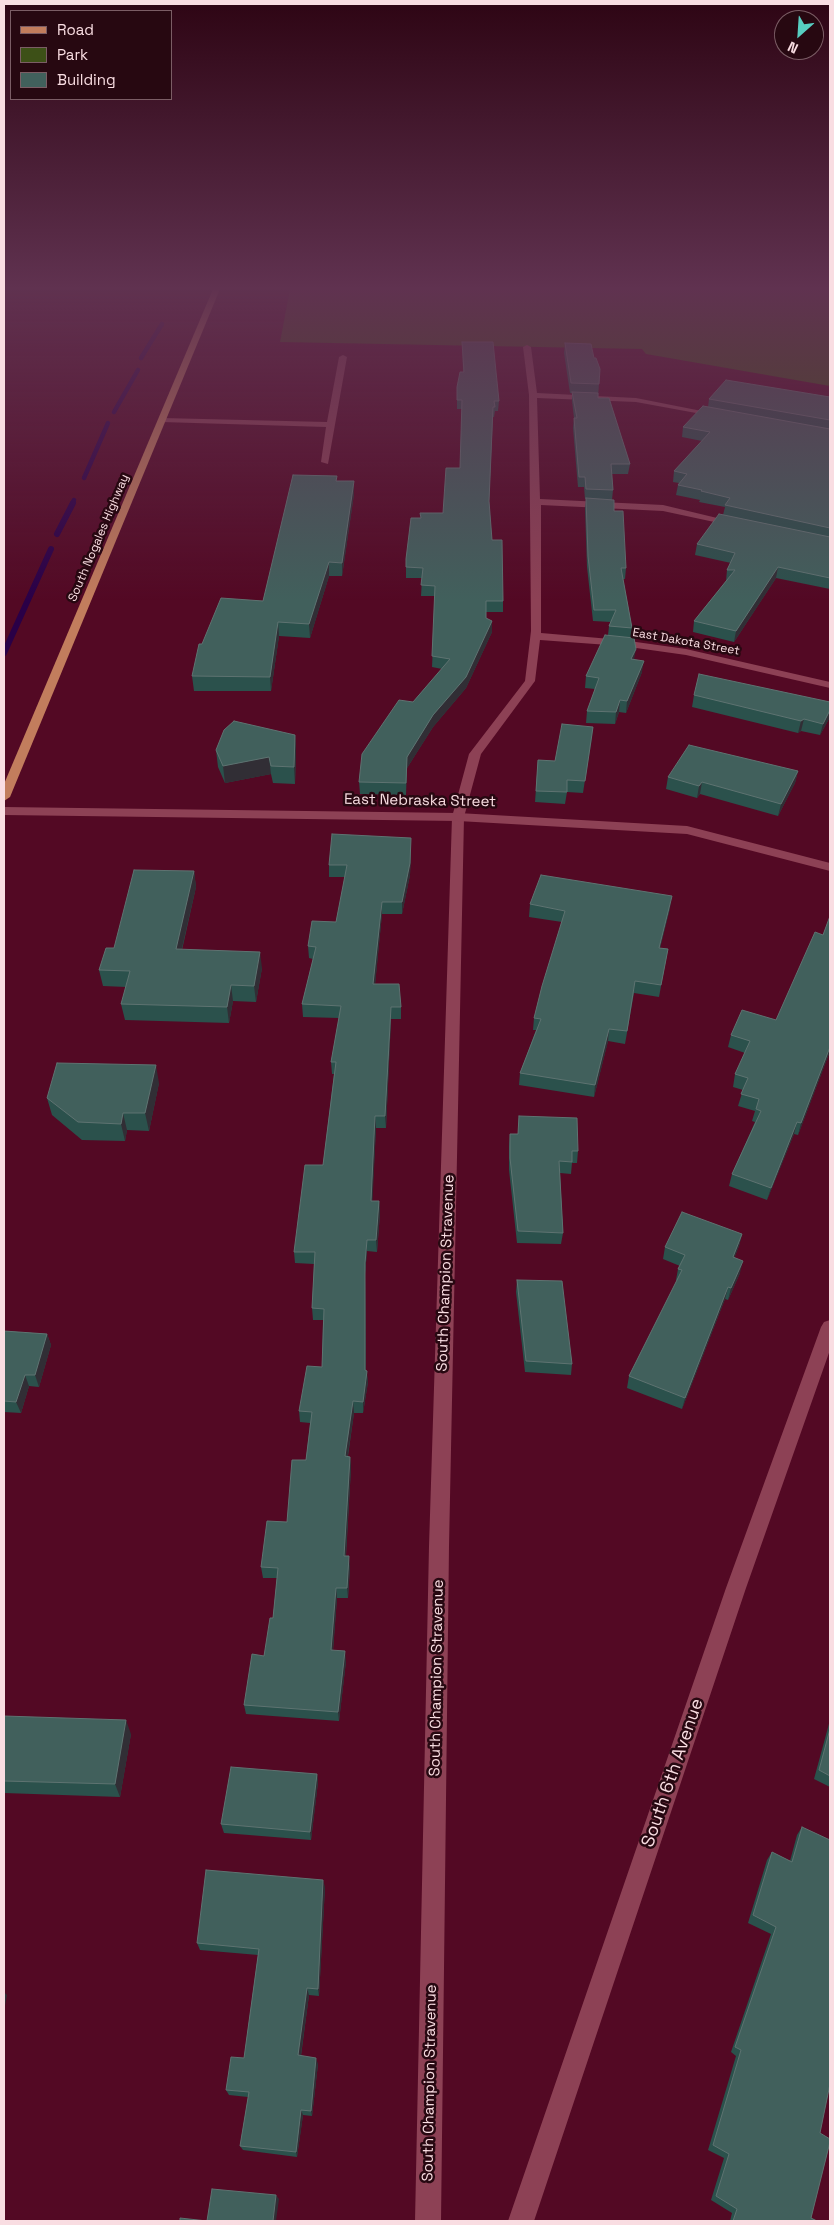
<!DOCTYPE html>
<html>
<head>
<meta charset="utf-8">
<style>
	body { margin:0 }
	#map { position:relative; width:834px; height:2225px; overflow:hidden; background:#530924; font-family:"Space Grotesk",sans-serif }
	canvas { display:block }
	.frame { position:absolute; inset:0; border:5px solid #f9dde2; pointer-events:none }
	.legend { position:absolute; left:10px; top:10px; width:162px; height:90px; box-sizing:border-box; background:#270811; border:1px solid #7b5d65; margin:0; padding:6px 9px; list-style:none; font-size:15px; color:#f9dde2 }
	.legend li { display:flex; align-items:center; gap:10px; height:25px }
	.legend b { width:25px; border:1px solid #7b5d65 }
	.north { position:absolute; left:774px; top:10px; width:50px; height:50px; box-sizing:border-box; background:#270811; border:1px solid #7b5d65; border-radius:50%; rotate:206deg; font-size:14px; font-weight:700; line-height:20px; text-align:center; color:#f9dde2 }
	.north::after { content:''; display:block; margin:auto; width:18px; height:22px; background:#57cec1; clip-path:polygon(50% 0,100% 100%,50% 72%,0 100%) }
</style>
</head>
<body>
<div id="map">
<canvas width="834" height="2225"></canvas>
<div class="frame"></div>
<ul class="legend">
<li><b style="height:6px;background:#c27d5d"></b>Road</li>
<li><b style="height:14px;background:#3d5017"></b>Park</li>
<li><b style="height:14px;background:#41605c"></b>Building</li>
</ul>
<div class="north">N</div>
</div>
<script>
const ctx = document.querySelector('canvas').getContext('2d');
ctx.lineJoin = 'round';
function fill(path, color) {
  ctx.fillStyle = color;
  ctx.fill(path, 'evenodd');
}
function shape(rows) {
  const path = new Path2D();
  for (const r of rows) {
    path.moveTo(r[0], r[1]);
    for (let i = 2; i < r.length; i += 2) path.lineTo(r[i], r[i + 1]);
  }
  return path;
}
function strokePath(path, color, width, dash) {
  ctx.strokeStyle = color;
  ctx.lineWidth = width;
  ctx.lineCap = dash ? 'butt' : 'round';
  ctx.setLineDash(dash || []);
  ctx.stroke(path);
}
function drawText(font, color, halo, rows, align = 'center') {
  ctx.font = font + ' "Space Grotesk",sans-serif';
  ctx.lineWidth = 5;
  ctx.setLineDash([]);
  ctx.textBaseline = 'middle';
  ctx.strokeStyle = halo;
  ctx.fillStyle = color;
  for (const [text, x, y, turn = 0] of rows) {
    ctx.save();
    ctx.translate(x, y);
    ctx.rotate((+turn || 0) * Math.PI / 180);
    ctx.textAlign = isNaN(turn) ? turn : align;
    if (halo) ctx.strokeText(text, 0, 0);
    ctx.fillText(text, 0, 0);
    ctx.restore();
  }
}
fill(shape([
	[290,289,830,289,830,386,646,354,642,349,280,342]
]), '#3d5017');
strokePath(shape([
	[141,358,162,324],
	[114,412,138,370],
	[84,478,108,423],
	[72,504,74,500]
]), '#2a0047', 4.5);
strokePath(shape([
	[57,534,73,503],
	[4,653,51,549]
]), '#2a0047', 6);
fill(shape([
	[527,345,531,347,537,393,636,398,722,415,718,417,636,402,537,398,540,499,663,505,738,523,733,526,663,511,541,505,541,633,622,640,686,649,830,682,830,688,686,655,622,646,540,640,535,681,481,754,464,817,449,1546,441,2221,415,2221,429,1546,452,817,469,754,525,681,531,631,529,395,523,347,527,345],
	[343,355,347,357,328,464,321,462,326,427,162,422,158,420,162,418,327,422,339,357,343,355]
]), '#8d4155');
fill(shape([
	[4,807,458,813,687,826,830,863,830,871,687,834,458,821,4,815,4,807],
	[830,1320,830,1350,746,1588,534,2221,508,2221,726,1588,821,1327,824,1322,830,1320]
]), '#8d4155');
fill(shape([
	[213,289,220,289,10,797,4,801,4,784,213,289]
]), '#c27d5d');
fill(shape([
	[462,342,499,401,498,411,495,411,494,417,493,417,489,502,492,540,503,601,503,612,486,612,486,618,492,632,466,688,433,727,407,768,406,795,360,794,359,782,413,702,442,669,432,667,435,596,421,596,422,578,406,578,406,559,420,518,443,513,460,468,462,409,457,409,457,387,463,372],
	[565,343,594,358,600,369,598,398,630,464,628,474,612,474,613,490,612,500,626,568,625,579,623,579,632,628,631,638,634,660,642,672,626,713,619,712,615,724,586,723,587,711,595,689,585,688,586,676,608,635,609,626,611,622,593,621,587,567,585,509,586,499,585,499,584,487,578,487,573,428,574,418,572,401,572,393,570,393,564,353],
	[830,397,830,589,776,578,734,642,693,632,694,621,726,581,727,570,731,563,695,555,697,544,723,515,725,507,699,502,700,500,676,495,678,485,679,483,673,482,674,471,702,441,682,437,683,427,708,407,709,399],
	[337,481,354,494,342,576,329,576,310,638,279,636,271,691,194,691,192,676,202,644,263,601],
	[694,695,830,702,830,717,820,735,801,731,798,733,692,707],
	[593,727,583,793,567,792,565,804,535,802,538,760,555,761],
	[295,735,296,751,295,784,273,783,271,774,225,783,218,767,216,750],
	[798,771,795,783,778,816,700,794,697,798,666,789,668,777],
	[411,850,410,875,402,914,382,914,375,984,401,1007,401,1019,391,1019,386,1128,376,1128,372,1201,379,1201,380,1213,377,1252,367,1251,365,1274,366,1370,368,1382,363,1413,354,1413,348,1456,350,1457,351,1468,346,1556,350,1567,348,1598,337,1598,333,1651,346,1661,339,1721,246,1714,244,1705,264,1656,273,1618,277,1578,263,1578,261,1567,287,1522,306,1460,310,1423,300,1422,299,1411,322,1367,323,1320,313,1320,312,1308,314,1264,295,1263,294,1252,323,1165,334,1074,332,1074,331,1062,339,1018,303,1017,302,1004,313,959,309,958,308,946,336,922,345,877,329,877,329,865],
	[194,871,196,887,182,950,262,968,256,1002,233,1001,229,1023,125,1020,121,1004,126,987,103,986,99,970,114,948],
	[530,904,670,908,660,948,668,949,659,997,634,993,625,1044,608,1041,594,1097,519,1085,520,1073,536,1030,533,1030,534,1018,562,922,529,917],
	[830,916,830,1051,798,1135,794,1134,767,1200,729,1186,732,1174,755,1122,752,1121,755,1111,738,1106,743,1090,733,1087,735,1074,745,1053,728,1047,731,1035,776,1020,823,935],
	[159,1083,149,1131,127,1130,125,1141,82,1140,52,1115,47,1098],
	[519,1116,578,1151,577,1163,572,1163,571,1174,560,1173,563,1233,561,1244,517,1243,509,1170,509,1146,510,1134,518,1134],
	[742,1234,739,1246,734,1258,740,1273,728,1300,725,1299,682,1409,627,1388,629,1376,677,1281,676,1280,678,1269,680,1266,663,1259,665,1247],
	[517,1280,572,1364,571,1375,525,1372,516,1292],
	[4,1331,47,1334,51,1345,39,1387,29,1386,21,1413,4,1412],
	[4,1716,131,1734,120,1797,4,1793],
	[830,1720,830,1787,814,1779],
	[317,1774,318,1782,311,1840,224,1833,221,1824],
	[802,1827,820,2133,811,2218,817,2221,730,2221,732,2213,711,2200,724,2158,708,2150,736,2056,731,2052,771,1934,748,1923,767,1860,772,1852,790,1861,797,1835],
	[325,1887,319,1996,309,1995,301,2056,318,2064,312,2116,303,2115,297,2157,243,2150,240,2146,248,2097,229,2095,226,2090,244,2058,258,1955,200,1950,197,1943]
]), '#2b514c');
fill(shape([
	[354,481,354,494,342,576,342,563],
	[329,562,329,576,310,638,309,624],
	[778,567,776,578,734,642,736,631],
	[492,621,492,632,466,688,433,727,407,768,406,795,407,757],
	[278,622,279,636,271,691,270,677],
	[636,649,634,660,631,659],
	[644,661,642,672,626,713,627,701],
	[620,700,619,712,615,724,616,712],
	[830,710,830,717,820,735,823,724],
	[804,719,801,731,798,733,801,721],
	[593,727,592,739,583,793,585,781],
	[295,735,296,751,295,784,294,767],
	[269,757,271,774,225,783,223,766],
	[798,771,795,783,778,816,781,804],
	[702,782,700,794,697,798,699,786],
	[411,838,410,875,402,914,402,902],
	[194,871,196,887,178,965,176,949],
	[672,896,670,908,657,960,659,948],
	[382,902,382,914,374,996,373,984],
	[260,952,262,968,256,1002,254,986],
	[231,985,233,1001,229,1023,227,1007],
	[391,1007,391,1019,386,1128,385,1116],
	[609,1029,608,1041,594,1097,595,1085],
	[830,1047,830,1051,798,1135,801,1123],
	[156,1065,159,1083,149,1131,145,1113],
	[123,1113,127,1130,125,1141,121,1124],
	[375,1116,376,1128,372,1213,371,1201],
	[797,1122,794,1134,767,1200,771,1188],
	[379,1201,380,1213,377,1252,376,1240],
	[742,1234,739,1246,730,1269,733,1257],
	[367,1240,367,1251,365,1274,366,1381,367,1371,368,1382,363,1413,363,1402,365,1370,365,1263],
	[743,1261,740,1273,728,1300,731,1288],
	[728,1287,725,1299,682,1409,685,1398],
	[47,1334,51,1345,39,1387,35,1375],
	[25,1375,29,1386,21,1413,16,1402],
	[353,1401,354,1413,346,1467,345,1456],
	[350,1457,351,1468,345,1567,344,1556],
	[349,1556,350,1567,348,1598,347,1588],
	[336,1588,337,1598,332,1660,331,1650],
	[345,1651,346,1661,339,1721,338,1712],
	[126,1720,131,1734,120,1797,115,1784],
	[317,1774,318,1782,311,1840,310,1832],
	[323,1880,325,1887,319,1996,318,1989],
	[307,1988,309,1995,300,2061,298,2055],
	[4,1992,7,1995,4,2011],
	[316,2058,318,2064,312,2116,311,2111],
	[301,2110,303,2115,297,2157,296,2152],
	[276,2195,279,2199,276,2221,273,2221]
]), '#312e35');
const building = shape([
	[462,342,493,342,499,401,494,401,495,407,493,407,489,501,492,540,502,540,503,601,486,601,486,618,492,621,466,677,433,715,407,757,406,783,359,782,362,754,399,700,413,702,450,659,432,656,435,586,421,585,423,568,406,567,406,559,411,518,421,518,420,513,443,513,446,468,460,468,462,400,457,400,457,387,460,372,464,372,462,342],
	[565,343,591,344,594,358,596,358,600,369,599,384,571,383,565,343],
	[726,380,830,397,830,420,709,399,726,380],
	[572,392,598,393,598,398,609,398,630,464,611,464,613,490,586,489,585,477,579,477,574,418,577,418,572,392],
	[703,406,830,429,830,528,725,505,730,498,701,491,702,490,678,485,687,474,674,471,710,432,683,427,703,406],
	[293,475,337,476,336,481,354,481,342,563,329,562,309,624,278,622,270,677,192,676,199,644,202,644,221,598,263,601,293,475],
	[586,498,614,500,614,511,623,511,626,568,621,568,632,628,609,626,616,610,594,610,588,556,586,498],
	[719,514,830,537,830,578,778,567,736,631,694,621,735,570,727,570,735,553,697,544,719,514],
	[605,635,634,638,636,649,631,659,644,661,627,701,620,700,616,712,587,711,599,678,586,676,605,635],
	[699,674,830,702,830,710,823,724,804,719,801,721,694,695,699,674],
	[234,721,295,735,294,767,271,766,269,757,223,766,216,750,224,730,234,721],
	[562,724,593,727,585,781,567,780,567,792,536,791,538,760,555,761,562,724],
	[689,745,798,771,781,804,702,782,699,786,668,777,689,745],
	[332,834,411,838,410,863,402,902,382,902,373,984,399,984,401,1007,391,1007,385,1116,375,1116,371,1201,379,1201,376,1240,367,1240,365,1263,365,1370,367,1371,363,1402,353,1401,345,1456,350,1457,344,1556,349,1556,347,1588,336,1588,331,1650,345,1651,338,1712,244,1705,252,1654,264,1656,270,1618,273,1618,278,1568,261,1567,267,1521,287,1522,292,1460,306,1460,312,1412,299,1411,307,1366,322,1367,324,1309,312,1308,315,1252,294,1252,305,1165,323,1165,336,1062,331,1062,341,1006,302,1004,316,947,308,946,312,921,336,922,347,865,329,865,332,834],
	[134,870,194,871,176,949,260,952,254,986,231,985,227,1007,121,1004,130,971,99,970,106,948,114,948,134,870],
	[541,875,672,896,659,948,668,949,661,985,635,981,627,1031,609,1029,595,1085,520,1073,541,1019,534,1018,542,986,565,911,530,904,541,875],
	[830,916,830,1047,801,1123,797,1122,771,1188,732,1174,761,1111,756,1109,759,1099,741,1094,748,1078,735,1074,750,1041,731,1035,742,1010,776,1020,815,932,823,935,830,916],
	[57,1063,156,1065,145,1113,123,1113,121,1124,78,1122,47,1098,57,1063],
	[519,1116,577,1118,578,1151,572,1151,572,1162,559,1161,563,1233,518,1231,510,1158,510,1134,518,1134,519,1116],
	[682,1212,742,1234,733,1257,743,1261,731,1288,728,1287,685,1398,629,1376,682,1270,678,1269,685,1255,665,1247,682,1212],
	[517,1280,562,1281,572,1364,526,1361,517,1280],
	[4,1331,47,1334,35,1375,25,1375,16,1402,4,1401,4,1331],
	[4,1716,126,1720,115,1784,4,1781,4,1716],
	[830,1729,830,1776,819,1770,830,1729],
	[231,1767,317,1774,310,1832,221,1824,231,1767],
	[802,1827,830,1840,830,2084,820,2133,830,2139,830,2142,811,2218,817,2221,733,2221,737,2209,716,2196,729,2154,713,2145,741,2050,735,2047,776,1927,753,1915,772,1852,792,1862,802,1827],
	[206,1870,323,1880,318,1989,307,1988,298,2055,316,2058,311,2111,301,2110,296,2152,240,2146,249,2092,226,2090,231,2057,244,2058,259,1949,197,1943,206,1870],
	[212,2189,276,2195,273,2221,180,2221,180,2218,207,2221,212,2189]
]);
fill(building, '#41605c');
strokePath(building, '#5e7371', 1);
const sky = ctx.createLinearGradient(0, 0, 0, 601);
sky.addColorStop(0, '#2e0514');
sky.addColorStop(0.48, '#603250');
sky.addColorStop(1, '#60325000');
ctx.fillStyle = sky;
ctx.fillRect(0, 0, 834, 601);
drawText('12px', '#f9dde2', '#270811', [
	["South Nogales Highway",99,538,-67],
	["East Dakota Street",686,642,10]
]);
drawText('15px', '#f9dde2', '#270811', [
	["East Nebraska Street",420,801,1],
	["South Champion Stravenue",446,1273,-88],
	["South Champion Stravenue",437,1678,-89],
	["South Champion Stravenue",430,2083,-89]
]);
drawText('18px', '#f9dde2', '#270811', [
	["South 6th Avenue",673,1773,-71]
]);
</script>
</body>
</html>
